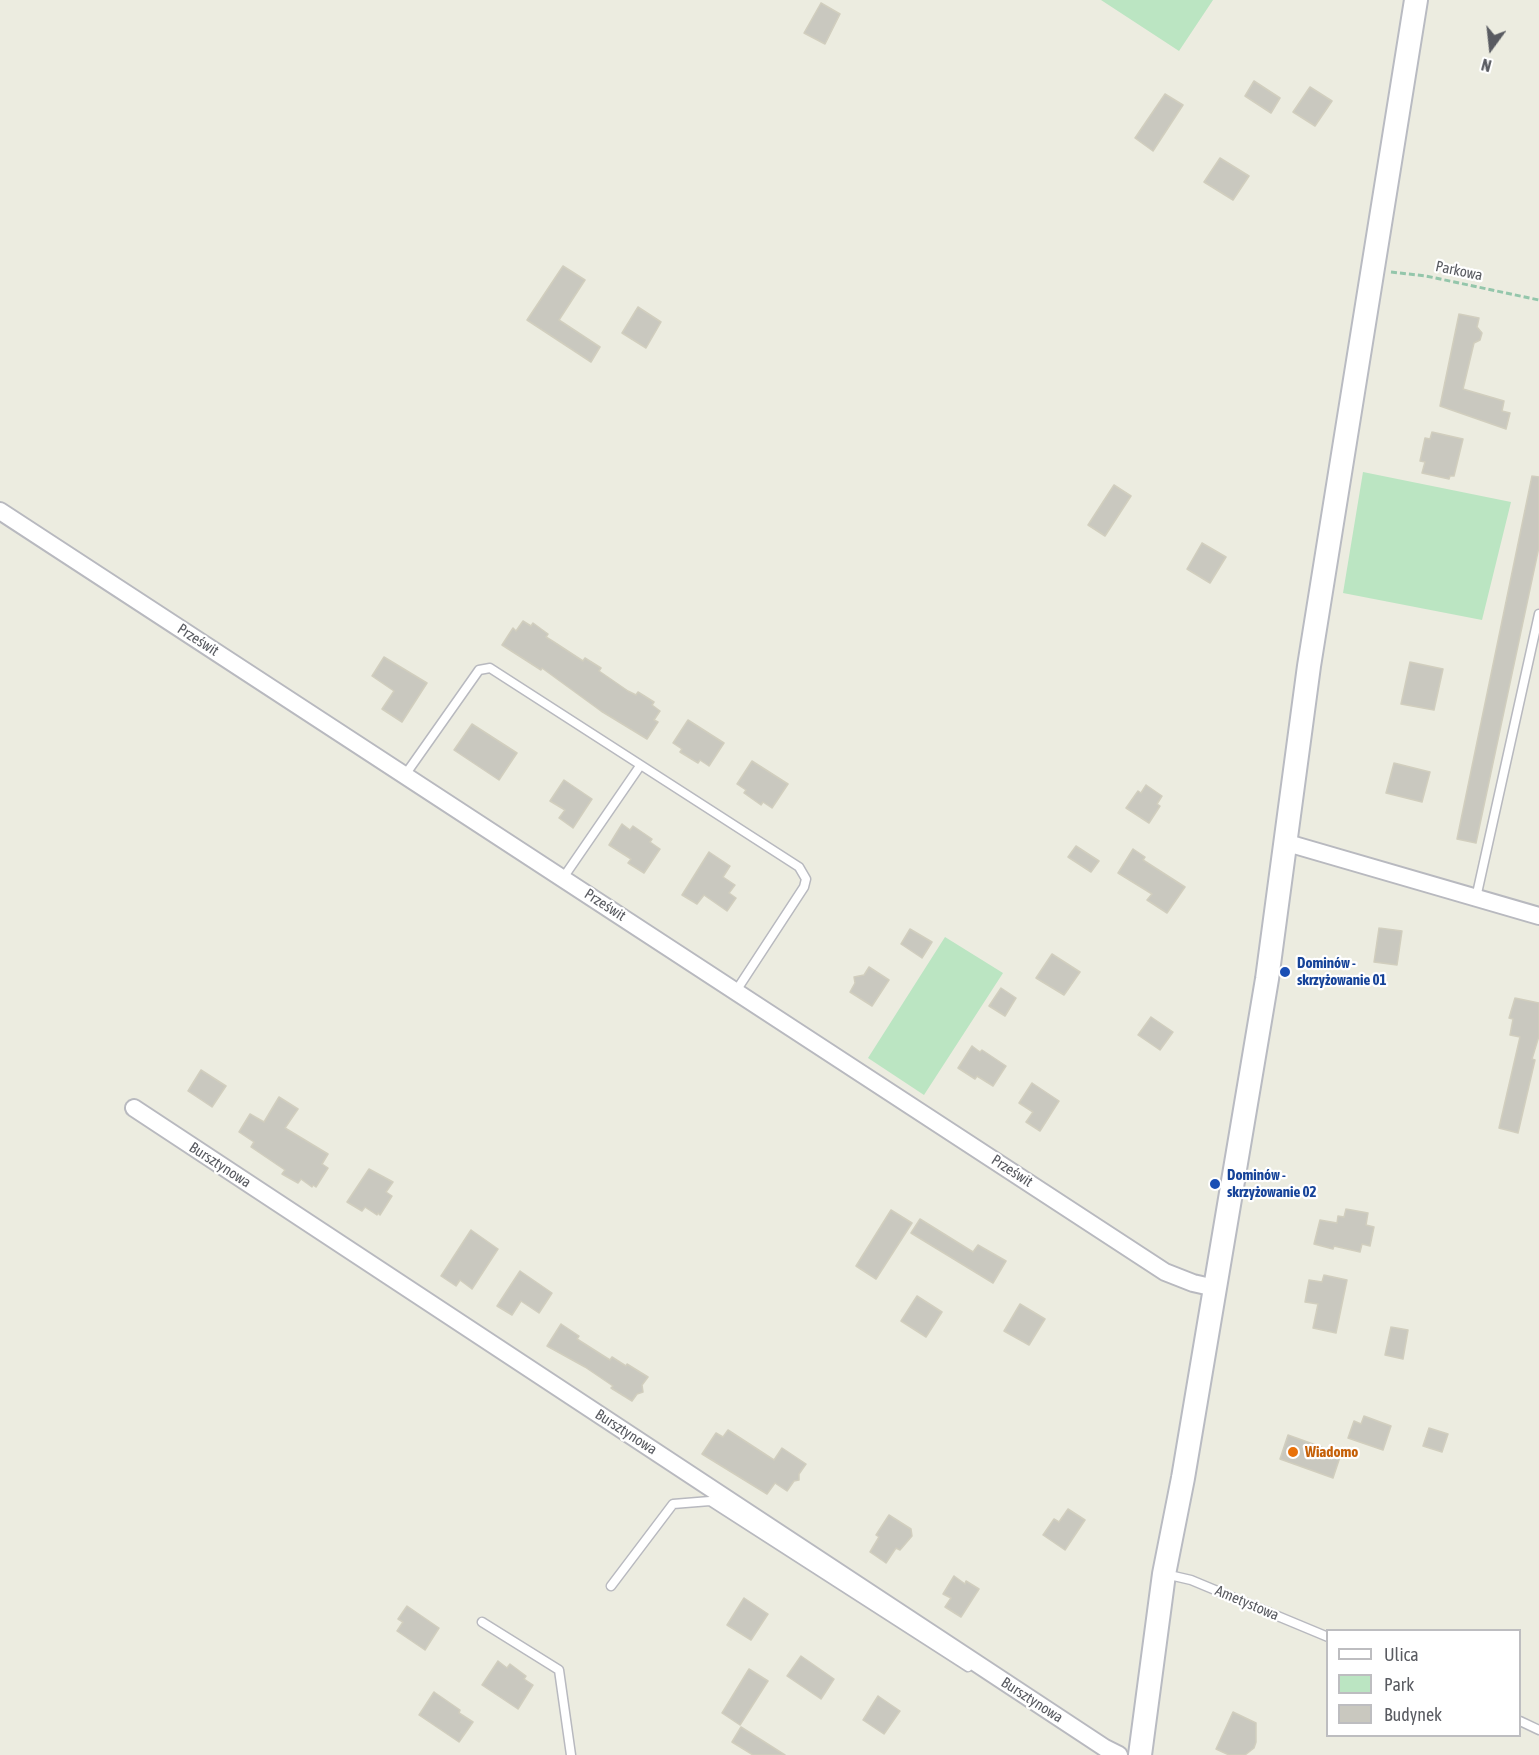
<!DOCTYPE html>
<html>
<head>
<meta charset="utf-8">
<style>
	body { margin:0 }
	#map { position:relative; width:1539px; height:1755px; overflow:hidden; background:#ecece0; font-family:"Asap Condensed",sans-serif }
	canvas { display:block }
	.legend { position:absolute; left:1326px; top:1629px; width:195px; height:108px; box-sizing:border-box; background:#fff; border:2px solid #bdbdc0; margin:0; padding:8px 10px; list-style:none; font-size:18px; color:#595b61 }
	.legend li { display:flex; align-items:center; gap:12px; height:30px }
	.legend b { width:30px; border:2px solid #bdbdc0 }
	.north { position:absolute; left:1461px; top:18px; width:60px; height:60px; -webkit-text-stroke:4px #fff; paint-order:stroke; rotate:195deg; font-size:16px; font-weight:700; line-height:24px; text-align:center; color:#595b61 }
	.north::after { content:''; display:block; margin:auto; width:21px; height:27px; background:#595b61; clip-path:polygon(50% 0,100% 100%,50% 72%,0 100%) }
</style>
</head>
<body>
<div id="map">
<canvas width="1539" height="1755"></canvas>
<ul class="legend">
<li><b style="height:8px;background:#fff"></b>Ulica</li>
<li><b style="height:16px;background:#bbe5c2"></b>Park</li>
<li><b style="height:16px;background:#c9c8bf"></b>Budynek</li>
</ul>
<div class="north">N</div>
</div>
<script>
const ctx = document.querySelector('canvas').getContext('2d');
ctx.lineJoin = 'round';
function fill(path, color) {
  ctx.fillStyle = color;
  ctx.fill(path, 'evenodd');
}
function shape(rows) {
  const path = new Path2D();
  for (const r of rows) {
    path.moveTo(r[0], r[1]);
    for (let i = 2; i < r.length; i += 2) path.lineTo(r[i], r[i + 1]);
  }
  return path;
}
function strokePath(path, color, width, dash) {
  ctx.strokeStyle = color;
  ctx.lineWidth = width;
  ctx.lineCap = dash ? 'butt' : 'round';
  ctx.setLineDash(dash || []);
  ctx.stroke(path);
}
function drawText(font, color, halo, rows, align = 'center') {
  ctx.font = font + ' "Asap Condensed",sans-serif';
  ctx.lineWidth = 4.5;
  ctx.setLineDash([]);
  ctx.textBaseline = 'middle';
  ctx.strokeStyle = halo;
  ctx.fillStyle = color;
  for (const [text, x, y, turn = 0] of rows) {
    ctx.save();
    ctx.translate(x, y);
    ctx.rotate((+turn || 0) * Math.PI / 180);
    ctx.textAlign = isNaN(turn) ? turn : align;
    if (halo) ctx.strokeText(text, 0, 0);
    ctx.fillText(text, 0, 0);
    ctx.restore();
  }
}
fill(shape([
	[1101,0,1213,0,1179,51],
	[1363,472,1511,502,1482,620,1343,593],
	[945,937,1003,973,924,1095,868,1058]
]), '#bbe5c2');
const building = shape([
	[821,3,840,14,825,44,804,33,821,3],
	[1254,81,1280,98,1271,113,1245,96,1254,81],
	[1310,87,1332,101,1315,126,1293,112,1310,87],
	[1165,94,1183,105,1153,151,1135,138,1165,94],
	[1220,158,1249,176,1233,200,1204,182,1220,158],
	[563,266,585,280,559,320,600,347,591,362,527,320,563,266],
	[638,307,661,322,646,348,622,333,638,307],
	[1459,314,1479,318,1477,327,1482,333,1480,340,1474,343,1463,389,1504,401,1502,411,1510,413,1506,429,1440,406,1459,314],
	[1432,432,1463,439,1454,476,1450,476,1449,479,1422,473,1425,462,1420,461,1425,438,1430,439,1432,432],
	[1532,476,1539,477,1539,547,1476,843,1457,839,1532,476],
	[1114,485,1131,496,1105,536,1088,525,1114,485],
	[1202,543,1226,557,1210,583,1187,569,1202,543],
	[523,621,531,626,533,623,548,634,546,637,554,642,583,661,585,658,601,668,599,671,628,691,636,695,638,692,654,702,652,705,660,711,654,720,658,722,647,739,601,711,542,668,541,670,502,645,513,628,516,631,523,621],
	[384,657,427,683,402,722,382,709,394,691,372,676,384,657],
	[1410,662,1443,669,1434,710,1401,704,1410,662],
	[688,720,724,743,709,766,700,760,698,763,680,752,682,749,673,743,688,720],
	[472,724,517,753,499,780,454,750,472,724],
	[752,761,788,784,772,808,763,802,761,805,744,793,746,790,737,784,752,761],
	[1394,763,1430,772,1422,802,1386,793,1394,763],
	[564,780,592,799,573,828,559,818,565,810,550,801,564,780],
	[1146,785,1162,796,1157,804,1160,806,1149,823,1126,808,1138,791,1141,793,1146,785],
	[622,824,630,830,633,826,652,839,650,842,660,849,644,873,628,863,631,859,609,845,622,824],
	[1076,846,1099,861,1091,872,1068,857,1076,846],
	[1133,849,1145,857,1143,860,1185,887,1167,913,1147,900,1152,894,1118,873,1133,849],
	[709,852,730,866,723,877,735,885,729,893,736,898,727,911,704,895,697,904,682,895,709,852],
	[1379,928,1402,931,1397,965,1374,962,1379,928],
	[910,929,932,942,922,958,901,944,910,929],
	[1052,954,1080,972,1064,995,1036,978,1052,954],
	[869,967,889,980,872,1006,850,992,855,983,854,977,864,975,869,967],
	[1001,988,1016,998,1005,1016,989,1006,1001,988],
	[1515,998,1539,1003,1539,1036,1532,1059,1535,1060,1518,1133,1499,1128,1520,1037,1510,1035,1513,1019,1509,1018,1515,998],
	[1151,1017,1173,1032,1160,1050,1138,1035,1151,1017],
	[972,1046,980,1052,982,1050,1006,1066,993,1086,977,1076,975,1079,958,1068,972,1046],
	[201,1070,226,1086,212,1107,188,1091,201,1070],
	[1032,1083,1059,1101,1040,1131,1026,1122,1033,1112,1019,1103,1032,1083],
	[279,1097,298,1109,285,1128,328,1154,322,1164,328,1168,316,1187,313,1185,312,1187,301,1179,298,1183,282,1174,285,1170,251,1147,254,1142,239,1132,250,1114,264,1122,279,1097],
	[369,1169,393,1182,386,1192,392,1196,380,1215,378,1213,377,1215,365,1207,362,1211,347,1202,369,1169],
	[1346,1209,1368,1213,1366,1225,1374,1227,1370,1246,1362,1244,1360,1252,1334,1246,1333,1249,1314,1244,1320,1220,1337,1223,1338,1216,1344,1217,1346,1209],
	[891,1210,912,1223,876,1279,856,1266,891,1210],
	[920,1219,973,1252,978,1245,1006,1261,993,1283,911,1233,920,1219],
	[471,1230,498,1249,472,1289,460,1280,456,1286,441,1276,471,1230],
	[520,1271,552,1293,539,1313,521,1301,512,1315,497,1306,520,1271],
	[1324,1275,1347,1280,1336,1333,1313,1328,1318,1304,1305,1302,1309,1280,1322,1282,1324,1275],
	[917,1296,942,1312,926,1337,901,1321,917,1296],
	[1020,1304,1045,1319,1029,1345,1004,1331,1020,1304],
	[561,1324,579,1336,577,1339,610,1360,612,1357,626,1366,627,1364,648,1377,642,1385,643,1392,637,1394,632,1401,611,1388,613,1386,585,1367,547,1346,561,1324],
	[1391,1327,1408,1330,1403,1359,1385,1355,1391,1327],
	[1364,1416,1391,1426,1383,1450,1348,1438,1354,1421,1361,1424,1364,1416],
	[1429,1428,1448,1434,1442,1452,1423,1446,1429,1428],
	[728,1430,774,1460,782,1448,806,1464,799,1474,799,1480,794,1481,787,1491,775,1483,767,1494,702,1454,716,1433,723,1437,728,1430],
	[1288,1435,1341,1454,1333,1478,1280,1459,1288,1435],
	[1068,1509,1085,1520,1065,1550,1043,1535,1054,1519,1059,1522,1068,1509],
	[889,1515,911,1529,912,1536,900,1550,896,1548,886,1563,870,1552,879,1537,876,1535,889,1515],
	[954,1576,965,1584,966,1581,979,1589,961,1617,945,1607,951,1598,943,1594,954,1576],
	[744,1598,768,1614,751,1640,727,1625,744,1598],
	[407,1606,439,1628,425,1650,397,1631,403,1622,398,1619,407,1606],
	[801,1656,834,1679,821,1699,787,1676,801,1656],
	[498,1661,507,1668,510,1664,526,1676,524,1679,533,1685,518,1709,482,1685,498,1661],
	[749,1669,768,1681,740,1725,722,1713,749,1669],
	[434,1692,460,1710,459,1713,473,1722,459,1742,419,1715,434,1692],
	[878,1696,900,1711,884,1734,863,1720,878,1696],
	[1233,1712,1256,1723,1256,1742,1254,1748,1245,1755,1229,1755,1216,1749,1233,1712],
	[741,1727,785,1755,753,1755,732,1742,741,1727]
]);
fill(building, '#c9c8bf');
strokePath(building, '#d1cebe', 1.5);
const lane = shape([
	[405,775,479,670,490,668,799,867,806,879,804,887,736,991],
	[563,878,640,766],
	[1476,898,1539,614],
	[1165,1574,1191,1580,1328,1637],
	[611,1586,673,1504,710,1501,968,1667],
	[482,1622,559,1670,571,1755],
	[1520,1721,1539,1730]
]);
const street = shape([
	[0,511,1165,1272,1193,1283,1215,1288],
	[1284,842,1539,916],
	[134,1108,1105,1748,1119,1755]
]);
const secondary = shape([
	[1140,1755,1164,1574,1183,1478,1267,979,1309,666,1416,0]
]);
strokePath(lane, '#b8b9bf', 11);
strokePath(street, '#b8b9bf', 20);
strokePath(secondary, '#b9bbc2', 26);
strokePath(shape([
	[1391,272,1426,276,1539,300]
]), '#94c6ab', 3, [6, 3]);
strokePath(lane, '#fff', 8);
strokePath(street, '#fff', 16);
strokePath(secondary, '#fff', 22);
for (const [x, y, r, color] of [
	[1285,972,6,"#1a4fb4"],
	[1215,1184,6,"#1a4fb4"],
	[1293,1452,6,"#e8710a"]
]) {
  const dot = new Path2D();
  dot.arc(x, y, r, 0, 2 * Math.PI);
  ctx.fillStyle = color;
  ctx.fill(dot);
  strokePath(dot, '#fff', 2);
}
drawText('15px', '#595b61', '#fff', [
	["Parkowa",1459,271,12],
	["Prześwit",198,640,33],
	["Prześwit",605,905,33],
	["Bursztynowa",220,1165,33],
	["Prześwit",1012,1171,33],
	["Bursztynowa",626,1432,33],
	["Ametystowa",1247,1603,23],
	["Bursztynowa",1032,1700,33]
]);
drawText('bold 15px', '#164399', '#fff', [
	["Dominów -",1297,963],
	["skrzyżowanie 01",1297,980],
	["Dominów -",1227,1175],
	["skrzyżowanie 02",1227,1192]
], 'left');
drawText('bold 15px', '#c56008', '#fff', [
	["Wiadomo",1305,1452]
], 'left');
</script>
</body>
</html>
